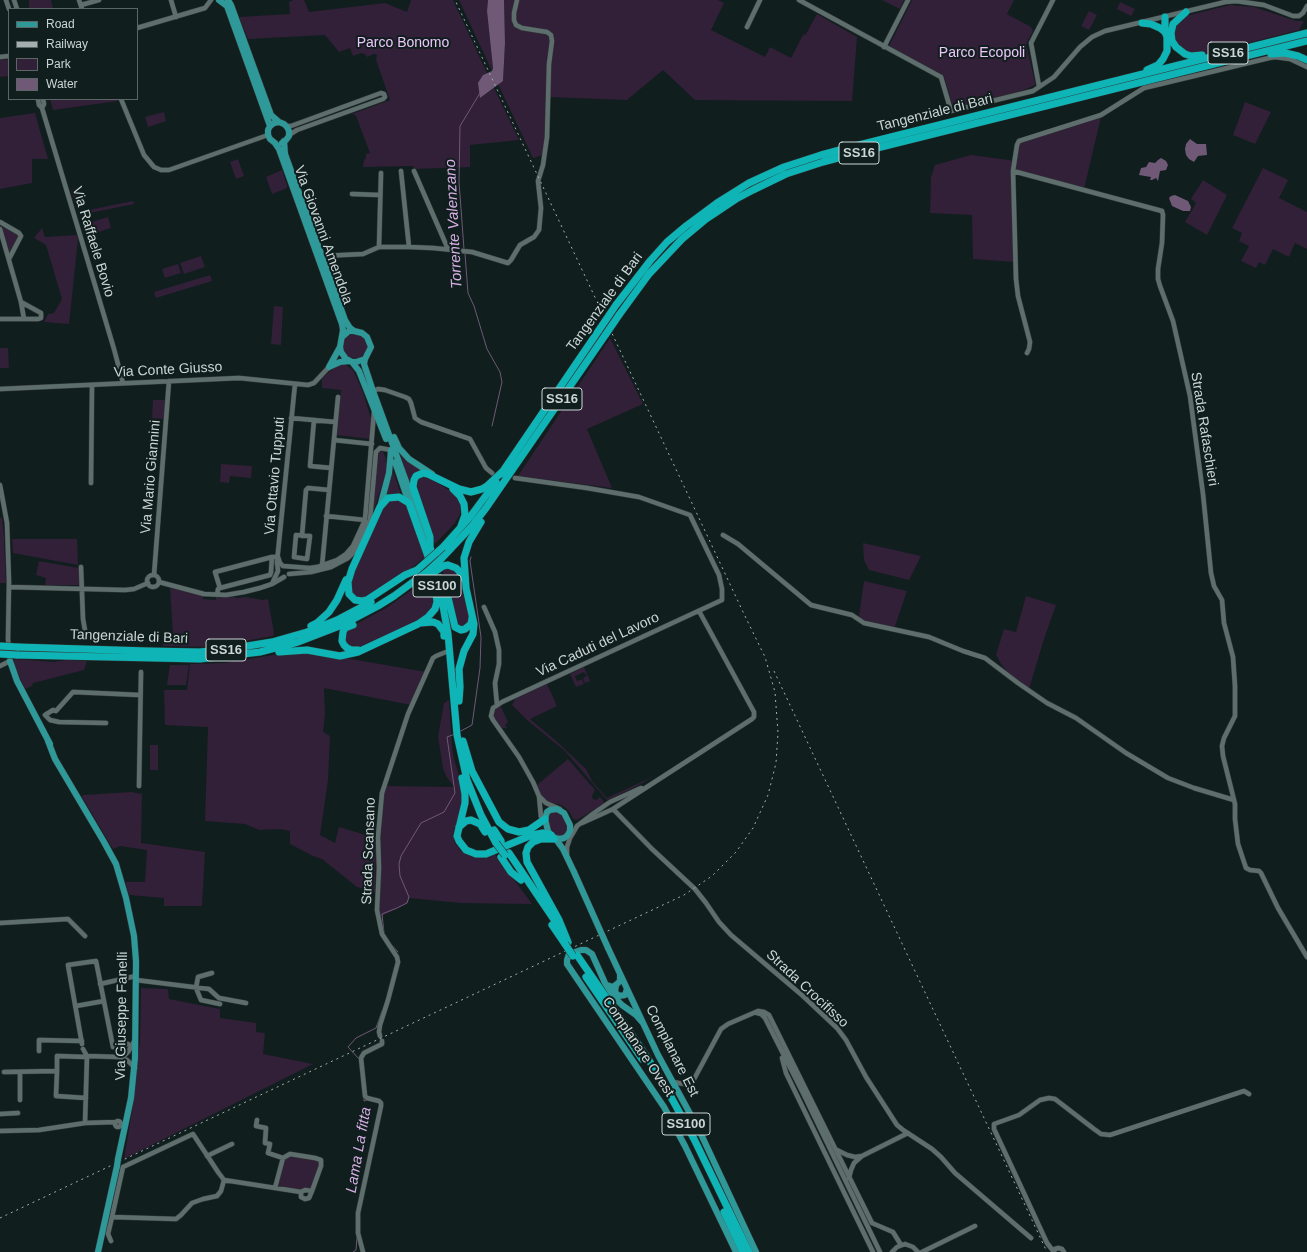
<!DOCTYPE html>
<html>
<head>
<meta charset="utf-8">
<style>
	body { margin:0 }
	#map { position:relative; width:1307px; height:1252px; overflow:hidden; background:#101e1e; font-family:Helvetica,sans-serif }
	canvas { display:block }
	.legend { position:absolute; left:8px; top:8px; width:130px; height:92px; box-sizing:border-box; background:#101e1e; border:1px solid #5b6767; margin:0; padding:5px 7px; list-style:none; font-size:12px; color:#ccd5d5 }
	.legend li { display:flex; align-items:center; gap:8px; height:20px }
	.legend b { width:20px; border:1px solid #5b6767 }
</style>
</head>
<body>
<div id="map">
<canvas width="1307" height="1252"></canvas>
<ul class="legend">
<li><b style="height:5px;background:#2f9999"></b>Road</li>
<li><b style="height:5px;background:#a5afaf"></b>Railway</li>
<li><b style="height:11px;background:#321f38"></b>Park</li>
<li><b style="height:11px;background:#6f5977"></b>Water</li>
</ul>
</div>
<script>
const ctx = document.querySelector('canvas').getContext('2d');
ctx.lineJoin = 'round';
function fill(path, color) {
  ctx.fillStyle = color;
  ctx.fill(path, 'evenodd');
}
function shape(rows) {
  const path = new Path2D();
  for (const r of rows) {
    if (r.length === 3) {
      path.moveTo(r[0] + r[2], r[1]);
      path.arc(r[0], r[1], r[2], 0, 2 * Math.PI);
      continue;
    }
    path.moveTo(r[0], r[1]);
    for (let i = 2; i < r.length; i += 2) path.lineTo(r[i], r[i + 1]);
  }
  return path;
}
function strokePath(path, color, width, dash) {
  ctx.strokeStyle = color;
  ctx.lineWidth = width;
  ctx.lineCap = dash ? 'butt' : 'round';
  ctx.setLineDash(dash || []);
  ctx.stroke(path);
}
function drawText(font, color, halo, rows, align = 'center') {
  ctx.font = font + ' Helvetica,sans-serif';
  ctx.lineWidth = 4;
  ctx.setLineDash([]);
  ctx.textBaseline = 'middle';
  ctx.strokeStyle = halo;
  ctx.fillStyle = color;
  for (const [text, x, y, turn = 0] of rows) {
    ctx.save();
    ctx.translate(x, y);
    ctx.rotate((+turn || 0) * Math.PI / 180);
    ctx.textAlign = isNaN(turn) ? turn : align;
    if (halo) ctx.strokeText(text, 0, 0);
    ctx.fillText(text, 0, 0);
    ctx.restore();
  }
}
fill(shape([
	[29,0,51,0,53,9,29,9],
	[293,0,304,0,309,12,385,3,407,12,411,0,453,0,487,73,483,75,480,98,494,88,519,140,470,145,470,167,414,169,413,166,363,167,364,160,366,158,366,154,370,153,356,116,352,114,390,100,376,60,377,55,374,54,367,57,365,54,361,53,353,56,350,48,339,52,325,35,248,39,239,17,290,14,289,2],
	[459,0,488,0,487,11,493,68,492,71],
	[504,0,516,0,513,23,545,33,551,38,547,118,543,155,533,158,498,84,503,81,505,43],
	[518,0,718,0,724,3,711,30,765,57,770,47,791,58,803,35,806,34,817,14,857,37,852,101,695,100,663,70,627,100,549,97,553,36,518,24,516,21,515,16],
	[882,0,904,0,900,9],
	[912,0,1014,0,1007,14,1031,27,1033,31,1026,44,1035,82,1035,85,1022,91,953,108,944,76,889,46],
	[1120,2,1135,9,1131,16,1117,9],
	[1230,5,1254,7,1296,21,1304,21,1299,30,1202,55,1193,55,1179,47,1173,35,1176,25,1186,16],
	[1089,11,1097,15,1089,30,1081,26],
	[9,59,9,76,0,77,0,60],
	[50,99,117,99,118,101,53,110],
	[1245,102,1271,112,1255,144,1233,135],
	[164,112,166,121,148,127,145,117],
	[35,113,48,159,32,159,32,183,0,189,0,118],
	[1101,117,1084,189,1012,169,1014,262,973,259,972,215,930,213,931,177,935,165,971,155,1016,161,1018,143],
	[238,159,244,176,236,179,230,162],
	[1263,168,1288,180,1279,198,1307,212,1307,249,1295,243,1289,257,1273,249,1265,265,1259,262,1256,268,1241,261,1249,246,1239,241,1242,233,1232,228],
	[282,170,287,185,287,188,272,194,266,177],
	[1203,180,1227,195,1207,235,1185,222,1196,203,1191,199],
	[79,188,83,202,75,204,71,190],
	[133,201,134,204,80,215,79,212],
	[108,217,111,228,89,235,85,224],
	[3,227,19,236,11,252,9,252,2,228],
	[42,228,45,237,77,235,78,239,69,324,44,322,48,314,54,313,62,299,46,245,34,238],
	[201,256,205,267,184,274,180,263],
	[178,264,181,273,165,278,162,269],
	[210,275,212,281,156,298,154,292],
	[274,306,283,307,281,345,271,344],
	[355,346,12],
	[610,338,643,404,587,429,612,488,518,476],
	[0,348,8,348,9,368,0,368],
	[340,364,346,365,353,370,363,392,372,422,370,439,336,435,341,390,322,388,322,379,332,369],
	[153,400,166,400,164,419,152,418],
	[383,451,386,459,386,473,371,519,379,453,380,452],
	[399,451,423,470,411,486],
	[221,464,252,466,251,478,230,476,229,483,220,482],
	[393,471,401,494,393,494,385,496,390,483],
	[419,476,428,477,444,487,455,494,460,503,460,514,455,523,435,544,418,495,417,482],
	[393,500,397,500,405,504,408,507,425,557,404,574,366,599,355,597,349,588,356,565,385,505],
	[0,518,2,518,4,537,6,583,0,583],
	[12,539,77,539,78,565,13,553],
	[863,543,921,556,909,580,869,570,864,560],
	[39,561,79,568,80,585,45,585,46,578,36,575],
	[445,568,454,569,461,578,470,620,467,627,458,627,442,569],
	[430,577,434,594,434,606,423,619,360,647,356,648,346,645,344,634,347,629,386,608],
	[864,581,907,591,894,629,864,623,859,616],
	[170,588,203,596,203,599,216,600,216,598,234,597,237,598,245,597,263,600,268,599,274,633,273,636,212,647,163,646,162,638,173,635],
	[1026,596,1056,605,1044,639,1029,689,1010,675,1001,664,996,655,1004,629,1016,632],
	[302,652,341,658,351,659,426,672,411,705,324,688,325,715,323,732,330,736,328,780,320,835,335,843,339,827,376,838,375,892,357,887,322,859,313,856,290,844,290,831,280,829,259,830,245,824,205,821,208,727,165,725,164,690,187,690,190,664,224,663,273,655],
	[15,659,54,662,66,660,87,661,84,670,33,683,32,686,25,689,15,667,14,660],
	[170,665,189,665,186,685,167,685],
	[584,667,591,683,590,681,585,683,583,678,587,676,584,672,575,676,577,681,582,679,584,684,576,687,570,674],
	[547,684,557,706,530,719,555,740,586,769,592,781,607,798,654,776,637,786,607,800,565,751,527,720,512,705,515,699],
	[449,700,452,747,454,759,462,785,462,809,455,827,453,835,455,843,462,852,473,856,488,858,495,854,532,904,461,903,409,898,408,903,380,917,378,896,383,793,385,786,454,787,446,776,443,768,438,737,444,703],
	[500,705,508,722,505,725,507,728,502,728,494,717,494,713,496,708],
	[150,745,158,745,158,770,150,770],
	[568,759,595,790,592,796,593,799,596,800,600,797,605,803,577,820,573,819,569,811,563,806,558,804,549,803,543,799,537,785],
	[132,792,140,794,142,793,141,843,205,852,202,906,164,906,164,898,129,895,125,882,145,882,147,850,120,846,113,849,82,797,83,795],
	[555,811,561,814,567,822,567,831,565,835,559,837,554,834,548,823,549,814],
	[141,988,168,989,169,999,220,1009,220,1018,256,1023,256,1032,265,1033,263,1054,313,1064,124,1159,134,1099,140,1040],
	[290,1155,318,1160,319,1166,312,1188,310,1189,303,1188,300,1190,277,1187,285,1159]
]), '#321f38');
fill(shape([
	[488,0,504,0,505,43,503,81,480,98,478,83,483,75,492,71,493,68,487,11],
	[1190,139,1197,144,1206,144,1207,155,1198,156,1194,162,1189,159,1186,155,1185,149,1186,144],
	[1161,158,1166,161,1168,165,1166,170,1160,171,1158,181,1156,178,1152,180,1150,180,1151,177,1139,175,1141,168,1146,167,1149,162,1155,163,1158,160],
	[1175,195,1188,201,1191,207,1190,211,1183,211,1172,206,1169,198,1171,196]
]), '#6f5977');
strokePath(shape([
	[464,249,459,182,460,126,480,93],
	[465,254,468,293,474,306,487,349,500,372,502,382,492,426],
	[459,732,472,725,480,668,481,637,470,561,471,557],
	[384,933,382,914,397,908,407,903,409,897,400,876,399,864,401,856,421,823,444,812,455,793,447,737,455,734],
	[391,944,398,952],
	[359,1059,348,1047,356,1038,376,1028,382,1011],
	[364,1098,364,1101,368,1100],
	[353,1252,356,1250,357,1237]
]), '#6f5977', 1);
const minor = shape([
	[6,0,9,9],
	[14,0,17,9],
	[79,0,82,9],
	[171,0,176,17],
	[799,0,941,77,951,111,1033,91,1054,77,1080,47,1092,37,1105,31,1225,2,1236,1,1264,5,1293,16,1299,16,1303,13,1307,6],
	[81,5,99,0],
	[747,27,760,0],
	[137,28,205,8,211,0],
	[884,47,908,0],
	[0,57,9,56],
	[1307,67,1290,59,1275,57,1269,58,1144,88,1101,115,1019,141,1017,145,1013,171,1162,211,1163,215,1162,243,1158,269,1158,279,1160,286,1173,321,1190,396,1203,494,1211,573,1214,586,1222,600,1224,623,1233,657,1235,686,1235,716,1224,738,1222,746,1223,756,1235,804,1235,819,1238,844,1246,868,1250,870,1259,871,1261,873,1278,908,1307,957],
	[1039,86,1031,43,1053,0],
	[38,99,39,105,42,108,86,255,114,349,123,383],
	[121,99,144,155,154,167,161,170,169,170,268,135],
	[42,108,44,104,43,99],
	[286,126,291,126,381,93,384,94,385,97,383,99,297,130,289,135],
	[401,171,409,247],
	[414,171,448,249],
	[1013,171,1016,279,1018,296,1030,342,1029,349,1027,353],
	[352,194,380,195],
	[0,222,19,233,21,236,9,259],
	[0,229,21,302,24,319],
	[379,247,381,173],
	[322,256,363,254,379,247,409,247,433,248,472,252,508,263,511,260,520,245,534,237,539,230,541,208,538,181,543,165,547,137,549,64,552,41,551,35,547,32,522,28,516,25,514,20,514,13,517,0],
	[0,319,38,319,41,318,41,313,21,302],
	[0,389,239,378,308,385,314,383,329,367],
	[373,391,378,389,385,390,405,397,409,399,411,403,415,418,421,422,470,439,486,468,492,473],
	[291,418,335,422],
	[314,420,310,466,331,468],
	[334,440,372,444],
	[515,478,587,488,639,497,690,515,719,575,722,589,722,600,502,702,493,708,491,716,493,720,519,757,533,782,539,796,541,817,545,819],
	[91,483,92,385],
	[0,485,7,523,9,582,8,639,10,661,0,666],
	[326,516,365,520],
	[296,535,310,536,307,559,294,557,296,535],
	[723,535,738,544,811,605,852,615,864,623,929,637,963,651,985,658,1018,683,1047,703,1076,718,1126,753,1168,778,1194,788,1234,800],
	[302,536,306,490,308,488,329,490],
	[278,557,280,563,283,566,310,568,317,567,337,560,346,554,353,546,365,520,374,412],
	[322,566,338,397],
	[81,567,83,619,86,636],
	[289,574,311,572,331,567,348,558,353,553,357,548,370,520,376,452,380,448,391,450],
	[154,575,169,381],
	[153,581,6],
	[159,582,204,594,226,595,244,592,260,588,272,584,284,577],
	[272,584,278,571,277,562,295,384],
	[9,587,125,590,134,589,148,583],
	[220,588,215,572,272,557,278,557],
	[217,595,218,589,220,588,270,575,271,572,272,557],
	[484,607,495,632,499,650,499,664,495,683,497,705],
	[106,723,59,722,50,720,45,715,53,710,56,711,73,692,140,695],
	[139,786,141,672],
	[539,796,546,803,560,809],
	[613,809,652,849,695,889,706,903,719,922,731,935,803,996,837,1028,846,1040,866,1077,897,1125,903,1130,932,1149,941,1157,955,1173,1031,1238],
	[582,823,613,809,752,719,754,717,754,712,699,611],
	[567,855,567,847,570,838,577,826,594,813,610,802,641,788],
	[0,923,68,919,85,936],
	[212,973,198,977,196,988,201,1000,220,1004],
	[136,980,209,989,219,998,246,1003],
	[100,984,136,976],
	[76,1006,104,1001],
	[757,1013,761,1014,765,1018,803,1093,880,1252],
	[380,1036,379,1032,380,1025,388,1000,398,962,397,957,382,934,377,910,379,868,378,837,382,793,408,714,433,658,436,656,446,652],
	[82,1044,68,965,96,961,113,1047,128,1044],
	[39,1051,39,1040,82,1041],
	[87,1056,119,1057,124,1056,128,1052,135,1040],
	[119,1057,127,1060,135,1068],
	[782,1058,786,1073,873,1252],
	[4,1072,57,1071],
	[20,1072,20,1100],
	[673,1082,684,1084,693,1081,721,1029,728,1024,758,1011,764,1012,769,1015,872,1223,893,1232,901,1245],
	[86,1098,56,1096,57,1071,57,1056,87,1057],
	[0,1114,18,1113],
	[257,1120,256,1126,266,1128,265,1143,270,1144,268,1153,283,1158],
	[118,1124,3],
	[85,1123,116,1122],
	[0,1131,39,1130,85,1123,87,1056,83,1049],
	[837,1150,847,1155,855,1157,862,1156],
	[207,1156,232,1144],
	[849,1178,851,1170,854,1163,862,1156,908,1133],
	[275,1188,283,1158,290,1154,315,1158,321,1160,321,1166,312,1191,305,1190,301,1192],
	[112,1217,123,1167,193,1134,218,1172,224,1180,301,1192,301,1197,305,1199,309,1198,312,1191],
	[111,1241,108,1234,112,1217,176,1219,181,1215,192,1203,203,1199,217,1196,221,1191,224,1180],
	[363,1252,358,1233,358,1213,381,1106,381,1103,379,1101,367,1098,365,1096,361,1058,364,1053,382,1044,382,1041],
	[892,1252,897,1247,905,1244,913,1247,918,1252],
	[922,1252,975,1226],
	[1054,1252,1047,1243,1016,1176,994,1129,994,1124,1019,1115,1040,1100,1049,1098,1055,1099,1094,1129,1101,1134,1110,1135,1244,1091,1249,1094],
	[1054,1252,1055,1249,1058,1248,1062,1249,1064,1252]
]);
const major = shape([
	[219,0,227,6,270,126],
	[228,0,231,5,271,115,279,122,284,124,287,127,289,131,289,136,286,140,282,143],
	[279,122,274,123,270,126,268,130,268,135,270,139,275,143,279,149,342,324,343,330,340,347,341,352,346,359,352,362,356,362,365,359,371,347,367,337,362,333,354,331,349,331,342,337],
	[284,141,285,154,345,320,350,328,354,331],
	[365,359,364,364,373,391,429,544],
	[352,362,359,371,386,439],
	[331,366,340,362,349,361],
	[329,367,340,347],
	[394,437,399,448,409,459,432,474],
	[395,462,409,503],
	[380,507,389,473,391,450],
	[10,661,17,681,50,744],
	[48,741,55,759,104,842,116,864,126,898,134,936,136,961,135,1058,131,1098,118,1159],
	[557,809,564,813,570,825,570,831,567,836,564,838,560,839,555,838,551,835,548,831,545,819,547,812,550,810,557,809],
	[555,838,563,849,574,872],
	[608,948,658,1055,700,1132,756,1252],
	[607,985,613,987,617,984,620,981,620,974],
	[616,985,615,992,619,996,625,995,627,989],
	[643,1023,636,1015,622,1005,613,996,605,983,592,954,586,950,581,950,569,954,567,960,567,964,664,1107,685,1146,736,1252],
	[98,1252,117,1166]
]);
const highway = shape([
	[1186,12,1173,24,1171,33,1172,41,1176,47,1185,54,1191,56,1202,55],
	[1165,17,1165,32],
	[1142,23,1151,24,1160,28,1165,32,1167,37,1167,51,1163,59,1158,65,1147,70],
	[1271,54,1285,53,1298,56,1307,60],
	[616,305,650,261,667,242,686,226,717,203,749,183,784,167,821,155,851,147,1307,33],
	[619,315,649,274,682,239,706,219,736,199,753,190,786,174,823,162,853,154,1307,41],
	[501,474,599,330],
	[453,489,460,496,464,504,465,515,461,526],
	[443,547,470,517,496,482],
	[441,559,472,526,486,508,606,334],
	[434,560,430,547,430,537,413,487,414,480,416,476,423,473,428,474,459,489,471,492,482,489,487,486,503,471],
	[443,566,448,565,456,568,459,571,463,578],
	[417,570,405,575,367,600,362,601,355,600,349,594,348,582,352,569,380,507,388,498,399,497,409,503,435,576,443,606,448,634,457,735,467,780,481,815,496,843],
	[440,578,446,589,455,627,461,630,465,629,471,624,472,618],
	[420,623,433,622,438,624,444,632,444,636],
	[353,625,345,628,343,632,342,641,344,645,347,648,351,650,358,650],
	[311,626,317,623,329,612,337,600,346,580],
	[17,647,148,651,199,652,223,650,272,642,307,632,337,620,371,602],
	[279,652,307,650,340,656,358,652,418,624,428,617,435,609,437,602,436,593],
	[17,655,200,659,260,652,298,642,342,625,378,606,394,596,428,571],
	[459,701,460,687,459,669,464,651,473,634,474,624,466,588,464,558,469,542,481,522],
	[463,741,472,771,499,822,508,829,519,832,529,830,545,819],
	[462,778,465,794,465,803,457,836,459,841,466,850,476,854,486,854,532,835,543,833,551,835],
	[459,827,466,821,471,820,480,824,485,832],
	[494,830,501,841],
	[554,839,541,839,533,842,528,847,526,853,527,862,559,920,568,942],
	[509,853,559,927],
	[501,857,511,872,521,880],
	[552,925,565,944],
	[577,955,647,1057,671,1097,694,1139,749,1252],
	[586,977,642,1059],
	[724,1212,743,1252]
]);
strokePath(minor, '#323939', 5.5);
strokePath(major, '#323939', 7);
strokePath(highway, '#323939', 8);
strokePath(minor, '#5e6e6d', 4.5);
strokePath(major, '#2f9999', 6);
strokePath(highway, '#0fb5b6', 7);
strokePath(shape([
	[774,671,1047,1252],
	[0,1218,684,895,712,876,736,852,753,828,768,795,776,763,778,733,775,692,765,657,744,614,698,516,455,0]
]), '#a5afaf', 1, [2, 4]);
const majorBridge = shape([
	[574,872,608,948],
	[117,1166,118,1159]
]);
const highwayBridge = shape([
	[599,330,616,305],
	[606,334,619,315],
	[417,570,443,547],
	[428,571,441,559],
	[430,575,443,566],
	[0,646,17,647],
	[0,654,17,655],
	[496,843,505,855],
	[565,944,573,956]
]);
strokePath(majorBridge, '#323939', 7, []);
strokePath(highwayBridge, '#323939', 8, []);
strokePath(majorBridge, '#2f9999', 6);
strokePath(highwayBridge, '#0fb5b6', 7);
for (const [x, y, w] of [
	[1228,53,40],
	[859,153,40],
	[562,399,40],
	[437,586,48],
	[226,650,40],
	[686,1124,48]
]) {
  const box = new Path2D();
  box.roundRect(x - w / 2, y - 11, w, 22, 3);
  ctx.fillStyle = '#101e1e';
  ctx.fill(box);
  strokePath(box, '#ccd5d5', 1);
}
drawText('bold 13px', '#ccd5d5', null, [
	["SS16",1228,53],
	["SS16",859,153],
	["SS16",562,399],
	["SS100",437,586],
	["SS16",226,650],
	["SS100",686,1124]
]);
drawText('14px', '#edc5fb', '#101e1e', [
	["Parco Bonomo",403,43],
	["Parco Ecopoli",982,53]
]);
drawText('14px', '#ccd5d5', '#101e1e', [
	["Tangenziale di Bari",935,113,-14],
	["Via Giovanni Amendola",323,235,70],
	["Via Raffaele Bovio",93,242,73],
	["Tangenziale di Bari",605,302,-54],
	["Via Conte Giusso",168,370,-3],
	["Strada Rafaschieri",1204,429,81],
	["Via Ottavio Tupputi",275,476,-85],
	["Via Mario Giannini",151,477,-85],
	["Tangenziale di Bari",129,637,2],
	["Via Caduti del Lavoro",598,645,-25],
	["Strada Scansano",369,851,-88],
	["Strada Crocifisso",807,989,43],
	["Via Giuseppe Fanelli",122,1016,-89],
	["Complanare Ovest",638,1047,56],
	["Complanare Est",672,1051,63]
]);
drawText('italic 15px', '#d7afe4', '#101e1e', [
	["Torrente Valenzano",454,224,-93],
	["Lama La fitta",359,1150,-80]
]);
</script>
</body>
</html>
